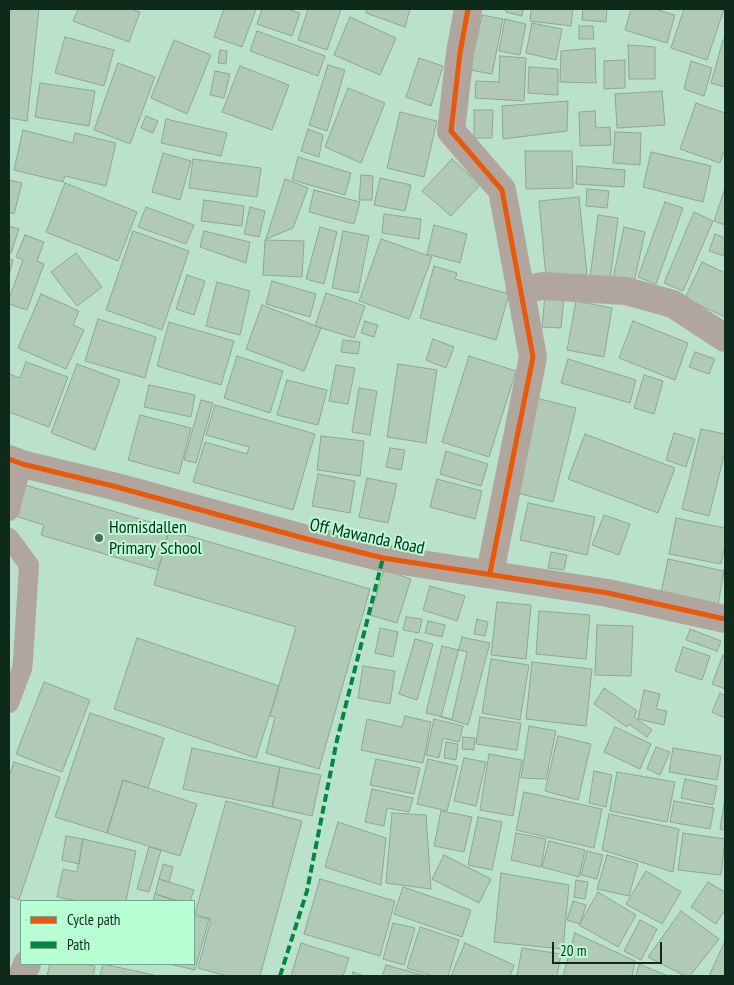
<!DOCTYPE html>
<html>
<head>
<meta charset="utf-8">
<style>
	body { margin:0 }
	#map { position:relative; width:734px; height:985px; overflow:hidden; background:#bae1cb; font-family:"PT Sans Narrow",sans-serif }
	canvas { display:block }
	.frame { position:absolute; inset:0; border:10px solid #0d2a1b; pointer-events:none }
	.legend { position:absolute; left:20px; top:900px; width:175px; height:65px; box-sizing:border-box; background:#b7fed4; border:1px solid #73a98a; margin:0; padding:6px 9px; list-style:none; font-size:15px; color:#0d2a1b }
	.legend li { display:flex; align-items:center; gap:10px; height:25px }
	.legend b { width:25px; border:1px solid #73a98a }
	.scale { position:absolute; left:552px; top:942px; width:110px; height:22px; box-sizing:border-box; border:2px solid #0d2a1b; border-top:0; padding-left:6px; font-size:15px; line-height:18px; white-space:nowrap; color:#0d2a1b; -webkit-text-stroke:4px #b7fed4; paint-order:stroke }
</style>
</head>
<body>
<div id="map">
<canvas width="734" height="985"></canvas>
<div class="frame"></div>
<ul class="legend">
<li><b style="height:6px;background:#e8590c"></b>Cycle path</li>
<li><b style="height:6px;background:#00873e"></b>Path</li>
</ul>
<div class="scale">20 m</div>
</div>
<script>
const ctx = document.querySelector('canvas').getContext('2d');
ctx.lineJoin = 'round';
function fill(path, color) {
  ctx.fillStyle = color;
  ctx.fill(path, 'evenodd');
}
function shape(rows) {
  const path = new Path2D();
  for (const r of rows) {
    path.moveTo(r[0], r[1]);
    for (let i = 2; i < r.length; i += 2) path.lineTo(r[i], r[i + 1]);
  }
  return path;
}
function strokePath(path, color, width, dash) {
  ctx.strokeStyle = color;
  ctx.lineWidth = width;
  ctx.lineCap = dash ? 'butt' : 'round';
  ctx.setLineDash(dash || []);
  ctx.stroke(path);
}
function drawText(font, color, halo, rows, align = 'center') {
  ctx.font = font + ' "PT Sans Narrow",sans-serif';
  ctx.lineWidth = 4;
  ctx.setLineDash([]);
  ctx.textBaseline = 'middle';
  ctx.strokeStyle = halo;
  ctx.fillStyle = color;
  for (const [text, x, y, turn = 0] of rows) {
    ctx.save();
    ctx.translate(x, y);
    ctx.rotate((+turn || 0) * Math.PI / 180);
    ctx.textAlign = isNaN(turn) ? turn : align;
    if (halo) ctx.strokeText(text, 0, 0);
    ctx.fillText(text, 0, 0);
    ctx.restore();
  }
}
const building = shape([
	[9,9,39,9,27,121,9,118,9,9],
	[78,9,131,9,140,12,129,42,73,21,78,9],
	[224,9,256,9,242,47,214,37,224,9],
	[262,9,287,9,300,13,292,36,257,24,262,9],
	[308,9,341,9,327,50,298,40,308,9],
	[367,9,410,9,405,27,366,13,367,9],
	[506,9,523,9,522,16,506,12,506,9],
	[531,9,573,9,571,26,530,21,531,9],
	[583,9,607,9,606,22,582,20,583,9],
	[631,9,655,9,675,15,667,43,625,30,631,9],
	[684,9,724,9,707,60,671,48,684,9],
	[482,15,503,19,492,74,470,70,482,15],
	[350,17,396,38,380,75,334,55,350,17],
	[505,19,526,24,520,55,499,51,505,19],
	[532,23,562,29,556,60,526,53,532,23],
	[579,26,593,26,594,39,579,39,579,26],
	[257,31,325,56,318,76,250,51,257,31],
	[65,37,114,50,104,86,55,73,65,37],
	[174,40,211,55,187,114,151,98,174,40],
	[723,40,725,40,725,87,711,83,723,40],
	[628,45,655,47,655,79,629,79,628,45],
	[595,48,596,83,560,82,561,51,595,48],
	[220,50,227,51,226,64,218,63,220,50],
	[500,56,526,58,524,101,475,98,476,81,499,82,500,56],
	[419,58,443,66,431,106,406,97,419,58],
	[625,60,625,88,604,89,604,61,625,60],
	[691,61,712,68,704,96,684,89,691,61],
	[118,63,155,77,130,144,94,130,118,63],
	[328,65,345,70,327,131,309,125,328,65],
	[240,66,289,85,272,130,222,112,240,66],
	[529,67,558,69,558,95,528,93,529,67],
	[215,71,230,74,224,98,210,95,215,71],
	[40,83,95,91,89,126,35,117,40,83],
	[348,88,385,103,361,163,325,147,348,88],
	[662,91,665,125,617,128,615,94,662,91],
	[568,101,567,131,503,139,502,106,568,101],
	[696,103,725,113,725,148,720,163,680,149,696,103],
	[474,110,493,110,492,138,474,138,474,110],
	[595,111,596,128,610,127,611,145,580,146,579,112,595,111],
	[400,112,437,121,424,177,387,168,400,112],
	[146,116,158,121,153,133,141,128,146,116],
	[166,119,227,133,221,156,161,143,166,119],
	[308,129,323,135,319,157,301,151,308,129],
	[23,130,73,143,75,133,116,143,106,186,65,176,63,182,14,170,23,130],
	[615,132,641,133,640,165,613,163,615,132],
	[525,151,572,151,573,188,526,189,525,151],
	[651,152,711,166,703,202,643,187,651,152],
	[163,153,191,161,180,200,152,192,163,153],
	[298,157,351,173,345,195,292,180,298,157],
	[193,159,261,168,257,197,189,188,193,159],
	[452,159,480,185,451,216,422,191,452,159],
	[577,166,625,170,624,187,576,184,577,166],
	[361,175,373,176,372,200,359,200,361,175],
	[380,178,411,185,405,211,374,205,380,178],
	[285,179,308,188,293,228,266,239,285,179],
	[9,180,22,183,14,214,9,212,9,180],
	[65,183,137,212,118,261,46,232,65,183],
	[725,188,725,225,714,221,725,188],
	[587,189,609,191,607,208,586,206,587,189],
	[314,190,360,202,354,224,309,212,314,190],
	[579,197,587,274,546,278,539,201,579,197],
	[204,200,244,206,242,226,201,221,204,200],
	[665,202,683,208,656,284,638,277,665,202],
	[146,207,194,225,186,244,138,227,146,207],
	[250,207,265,211,259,237,244,234,250,207],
	[694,212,713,221,683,291,664,283,694,212],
	[384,214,421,219,419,239,382,233,384,214],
	[598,215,618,218,610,280,590,278,598,215],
	[434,225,467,234,460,263,427,254,434,225],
	[9,226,19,229,11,253,9,252,9,226],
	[320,227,337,232,324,284,306,279,320,227],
	[624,227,645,232,633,287,612,283,624,227],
	[133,231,189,251,162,330,106,310,133,231],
	[204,231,250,242,246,263,200,247,204,231],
	[343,231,369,236,358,293,332,288,343,231],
	[715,234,725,238,724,256,709,251,715,234],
	[25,235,44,242,37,261,44,264,27,310,9,304,9,299,23,260,16,257,25,235],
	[381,239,432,257,409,319,359,301,381,239],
	[265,240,304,241,302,277,263,275,265,240],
	[76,253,102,287,77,306,51,272,76,253],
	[9,259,13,260,9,274,9,259],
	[702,262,725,273,725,317,685,298,702,262],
	[434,266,457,273,455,279,509,294,496,340,420,318,434,266],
	[187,275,205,281,194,315,176,309,187,275],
	[272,281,316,294,310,317,266,304,272,281],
	[217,282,250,291,240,335,206,326,217,282],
	[326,293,365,306,354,338,315,326,326,293],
	[41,294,79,311,73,325,84,330,66,369,18,348,41,294],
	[545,295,564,297,561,328,542,327,545,295],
	[576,301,612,308,604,357,567,350,576,301],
	[262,305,321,328,304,371,246,349,262,305],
	[98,319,156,337,145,378,85,361,98,319],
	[365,321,378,325,374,337,361,333,365,321],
	[633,321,688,343,675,380,619,358,633,321],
	[169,322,234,341,221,385,157,366,169,322],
	[433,339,454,347,446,368,426,360,433,339],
	[343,340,360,342,358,354,341,352,343,340],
	[695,352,715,359,709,374,689,367,695,352],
	[237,356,283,371,270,413,224,398,237,356],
	[469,356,516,371,489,457,442,442,469,356],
	[568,359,636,380,630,403,561,383,568,359],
	[26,362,68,377,49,427,9,412,9,374,20,378,26,362],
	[77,364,120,380,95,450,51,433,77,364],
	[398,364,437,370,426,443,387,437,398,364],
	[336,365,355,368,348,404,329,401,336,365],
	[644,375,663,381,654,414,634,408,644,375],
	[287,380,327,390,318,425,277,415,287,380],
	[149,385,195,395,191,417,144,407,149,385],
	[359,388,377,391,370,435,352,432,359,388],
	[536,398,576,408,553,502,513,492,536,398],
	[201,400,213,403,196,463,184,460,201,400],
	[215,405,315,434,293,510,193,482,205,442,247,454,249,447,206,435,215,405],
	[140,415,191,428,179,474,128,460,140,415],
	[701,429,725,434,725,451,709,516,682,509,701,429],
	[674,433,695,439,686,467,666,460,674,433],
	[585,434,675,468,658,513,568,479,585,434],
	[321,436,364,441,360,476,317,470,321,436],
	[390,448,405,450,401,470,386,467,390,448],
	[446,451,488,464,481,486,440,474,446,451],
	[318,474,355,481,350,513,312,506,318,474],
	[367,478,397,484,388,523,359,517,367,478],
	[437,479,482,491,475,519,430,507,437,479],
	[25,485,170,528,158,570,41,535,44,525,18,517,25,485],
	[528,503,595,517,587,555,520,540,528,503],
	[604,515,630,524,619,555,592,545,604,515],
	[676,518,725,528,725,545,721,564,669,554,676,518],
	[169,530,370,589,319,769,266,753,275,717,270,716,296,627,154,585,169,530],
	[551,552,567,555,564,570,548,568,551,552],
	[668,559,724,571,718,605,661,593,668,559],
	[384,570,411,579,397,623,370,615,384,570],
	[430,586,465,596,457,621,423,610,430,586],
	[497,602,531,605,526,659,491,655,497,602],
	[539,611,590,615,586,659,536,654,539,611],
	[406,617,422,619,419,633,403,630,406,617],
	[477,619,488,622,485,636,474,634,477,619],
	[428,621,445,625,442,637,425,633,428,621],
	[597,625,633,626,631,676,595,675,597,625],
	[380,628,398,632,393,657,375,653,380,628],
	[690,629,721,641,717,651,686,640,690,629],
	[462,637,490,643,468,725,441,717,462,637],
	[137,638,279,686,256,758,114,709,137,638],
	[415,639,433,644,417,700,399,694,415,639],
	[442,646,467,652,452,719,426,713,442,646],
	[683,647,710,656,702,680,675,671,683,647],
	[723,655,725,656,725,689,712,684,723,655],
	[491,659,529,665,520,720,482,713,491,659],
	[532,662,592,669,586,726,526,719,532,662],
	[363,666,395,671,390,704,358,698,363,666],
	[44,682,90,700,62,772,16,754,44,682],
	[604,688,637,711,634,717,652,730,647,737,629,724,627,727,594,704,604,688],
	[644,690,660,694,656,709,667,711,664,725,638,719,644,690],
	[720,693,725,696,725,718,712,712,720,693],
	[90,713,164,738,148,788,123,780,107,833,55,817,90,713],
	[405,716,431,722,423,763,361,750,367,719,402,727,405,716],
	[480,717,521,723,517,750,476,744,480,717],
	[434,719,463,726,459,742,443,738,439,758,426,755,434,719],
	[529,726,556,731,546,779,521,778,529,726],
	[615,727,651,744,640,769,604,752,615,727],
	[558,736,591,744,578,800,545,791,558,736],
	[463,737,475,738,474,750,462,749,463,737],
	[446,742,458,744,456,760,444,758,446,742],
	[656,747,670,752,660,775,647,769,656,747],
	[192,748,280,767,272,807,183,789,192,748],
	[673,748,721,756,717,780,669,772,673,748],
	[489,754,522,760,513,816,480,810,489,754],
	[464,758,486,762,476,806,454,801,464,758],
	[376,759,420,768,414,794,370,785,376,759],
	[428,759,458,766,447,811,417,804,428,759],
	[14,762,60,777,19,900,9,896,9,777,14,762],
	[280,767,321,775,312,816,272,807,280,767],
	[594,771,612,775,606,807,589,803,594,771],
	[617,772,675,782,667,822,610,811,617,772],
	[685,779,717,786,713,805,681,798,685,779],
	[123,780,197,804,180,856,107,833,123,780],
	[372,789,413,798,409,812,387,808,384,826,365,822,372,789],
	[524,792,602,809,594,848,516,830,524,792],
	[725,798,725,830,720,829,725,798],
	[226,801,302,821,260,976,227,976,198,968,211,919,195,914,226,801],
	[674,801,714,808,710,829,670,822,674,801],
	[441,811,472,817,464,852,434,846,441,811],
	[392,813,426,815,431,889,386,883,392,813],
	[609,814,679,829,673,872,602,850,609,814],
	[478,817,502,822,492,870,468,865,478,817],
	[338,822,386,838,381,885,325,867,338,822],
	[516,833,546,839,541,867,511,860,516,833],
	[683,833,725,839,721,875,678,870,683,833],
	[66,836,83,839,79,864,62,860,66,836],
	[83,839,136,851,126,901,78,901,57,897,63,869,77,872,83,839],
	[549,841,585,850,579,877,542,867,549,841],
	[149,847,161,850,149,892,137,889,149,847],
	[587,851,603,855,597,879,581,875,587,851],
	[444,855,491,879,479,903,432,879,444,855],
	[607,855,638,864,629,896,597,889,607,855],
	[163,864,173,867,169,882,159,879,163,864],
	[646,871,681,892,662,924,626,904,646,871],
	[501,873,569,885,563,949,494,942,501,873],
	[159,879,194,890,190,901,178,901,155,894,159,879],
	[320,879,395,901,380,956,304,934,320,879],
	[576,880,588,882,585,899,574,897,576,880],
	[708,882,725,892,725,910,716,924,691,907,708,882],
	[403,887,471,910,462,937,394,914,403,887],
	[598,892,636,915,618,947,579,925,598,892],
	[155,894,178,901,153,901,155,894],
	[573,901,586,905,580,924,567,920,573,901],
	[681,911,719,939,690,976,685,976,648,957,681,911],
	[194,916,209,919,195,970,170,964,194,964,194,916],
	[640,920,657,929,641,960,624,951,640,920],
	[393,923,415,928,404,965,383,959,393,923],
	[420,927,459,940,448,976,433,976,407,968,420,927],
	[575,933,635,961,632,976,563,976,575,933],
	[725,941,725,976,709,976,725,941],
	[301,943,349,958,343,976,291,976,301,943],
	[465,943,514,965,510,976,451,976,465,943],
	[522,948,561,954,557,976,517,976,522,948],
	[50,964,83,964,95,966,93,976,47,976,50,964],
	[103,964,154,975,153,976,100,976,103,964],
	[639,964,668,976,636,976,639,964],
	[386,965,426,976,382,976,386,965],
	[353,972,364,976,352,976,353,972]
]);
fill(building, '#b0cab6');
strokePath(building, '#8ea793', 1);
strokePath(shape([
	[9,511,22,464],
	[9,538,29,565,23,660,22,669,9,703]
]), '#b0a69d', 20);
strokePath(shape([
	[468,9,460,53,451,131,502,190,533,357,490,573],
	[520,290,543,286,626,291,673,304,725,338],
	[9,459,22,464,113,486,307,539,383,558,608,593,725,619],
	[22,976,27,964]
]), '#b0a69d', 28);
strokePath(shape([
	[280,976,307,891,337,740,383,558]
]), '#00873e', 4, [8, 4]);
strokePath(shape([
	[468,9,460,53,451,131,502,190,533,357,490,573],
	[9,459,22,464,113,486,307,539,383,558,608,593,725,619]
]), '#e8590c', 5);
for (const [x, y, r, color] of [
	[99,538,5,"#4a6a59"]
]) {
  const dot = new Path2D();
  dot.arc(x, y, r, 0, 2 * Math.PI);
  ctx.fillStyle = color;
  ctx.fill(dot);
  strokePath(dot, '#b7fed4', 2);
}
drawText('18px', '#0d2a1b', '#b7fed4', [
	["Homisdallen",109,528],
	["Primary School",109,549]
], 'left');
drawText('18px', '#0d2a1b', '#b7fed4', [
	["Off Mawanda Road",367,537,12]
]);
</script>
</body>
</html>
